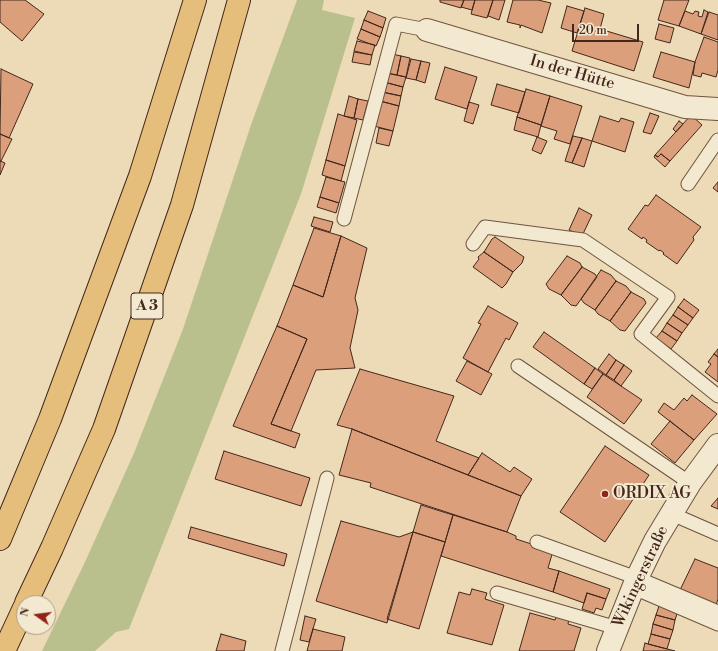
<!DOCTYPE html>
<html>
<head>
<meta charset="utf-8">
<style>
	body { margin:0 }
	#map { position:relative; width:718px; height:651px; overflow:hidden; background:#eddbb7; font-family:"Libre Bodoni",serif }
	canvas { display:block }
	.north { position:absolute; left:16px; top:595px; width:40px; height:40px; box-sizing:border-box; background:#f3e8d0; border:1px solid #ad9b87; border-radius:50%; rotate:284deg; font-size:11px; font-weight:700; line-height:16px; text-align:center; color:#44271a }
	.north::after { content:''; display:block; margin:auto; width:14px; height:18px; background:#8f2418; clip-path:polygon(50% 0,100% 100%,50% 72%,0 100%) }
	.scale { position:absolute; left:572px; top:24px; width:67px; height:18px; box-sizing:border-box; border:2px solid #44271a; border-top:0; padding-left:5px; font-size:12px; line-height:14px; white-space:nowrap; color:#44271a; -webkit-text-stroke:3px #f3e8d0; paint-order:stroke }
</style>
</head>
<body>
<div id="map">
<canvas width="718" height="651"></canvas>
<div class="north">N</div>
<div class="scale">20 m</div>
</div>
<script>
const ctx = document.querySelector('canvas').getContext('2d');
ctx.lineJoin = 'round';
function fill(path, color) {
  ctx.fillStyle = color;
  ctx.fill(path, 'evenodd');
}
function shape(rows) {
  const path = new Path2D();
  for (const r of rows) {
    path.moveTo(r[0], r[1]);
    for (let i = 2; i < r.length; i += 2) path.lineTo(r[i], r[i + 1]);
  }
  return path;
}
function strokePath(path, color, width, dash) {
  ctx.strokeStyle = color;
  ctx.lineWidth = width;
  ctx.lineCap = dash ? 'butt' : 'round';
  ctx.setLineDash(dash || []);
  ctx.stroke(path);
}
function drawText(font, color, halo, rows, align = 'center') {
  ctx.font = font + ' "Libre Bodoni",serif';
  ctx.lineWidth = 4;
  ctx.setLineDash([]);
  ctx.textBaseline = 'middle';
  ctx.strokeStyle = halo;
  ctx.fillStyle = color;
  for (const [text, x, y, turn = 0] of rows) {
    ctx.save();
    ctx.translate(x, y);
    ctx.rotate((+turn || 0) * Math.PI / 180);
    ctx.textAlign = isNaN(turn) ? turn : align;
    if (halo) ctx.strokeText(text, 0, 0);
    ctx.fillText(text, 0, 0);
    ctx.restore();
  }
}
fill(shape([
	[297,0,324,0,322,10,355,18,301,194,129,629,116,632,95,651,42,651,85,562,134,453,183,329,252,122]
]), '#b9c08e');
const building = shape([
	[0,0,25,0,44,14,22,41,0,22,0,0],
	[440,0,464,0,461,8,440,2,440,0],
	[464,0,475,0,472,10,461,7,464,0],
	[475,0,493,0,487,18,471,14,475,0],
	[493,0,505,0,499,20,488,16,493,0],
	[513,0,538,0,551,3,542,33,521,25,520,28,520,25,507,22,513,0],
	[664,0,689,0,679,26,658,20,664,0],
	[567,6,584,11,577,33,561,28,567,6],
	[585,8,604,14,600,29,643,42,634,71,572,51,585,8],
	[704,10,708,12,701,34,679,26,685,11,693,14,695,11,699,12,698,16,702,17,704,10],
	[368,11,386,18,383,28,364,20,368,11],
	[709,12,718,15,718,40,701,34,709,12],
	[364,20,383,28,380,37,361,29,364,20],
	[659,24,674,28,670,43,655,39,659,24],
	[361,29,380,37,376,46,357,39,361,29],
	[704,37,718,42,718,70,716,77,702,73,701,77,693,75,695,62,704,37],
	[357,41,375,45,372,55,354,51,357,41],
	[354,52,372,55,370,65,352,62,354,52],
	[661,52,695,62,689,88,653,77,661,52],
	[392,54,401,56,397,75,387,73,392,54],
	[401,56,410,58,406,77,397,75,401,56],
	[411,59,421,61,416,80,406,78,411,59],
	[421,61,430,63,425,83,416,80,421,61],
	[445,67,477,77,467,109,435,99,445,67],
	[1,69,33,84,9,138,0,134,1,69],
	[386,73,406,77,403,87,384,82,386,73],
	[384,82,403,87,401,96,382,92,384,82],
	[497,84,525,92,519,113,491,105,497,84],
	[526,89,550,96,541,125,517,117,526,89],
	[382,92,401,96,399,106,380,101,382,92],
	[349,96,358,99,354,118,344,116,349,96],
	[550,96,582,106,570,144,554,139,557,131,541,126,550,96],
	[358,99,368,101,363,120,354,118,358,99],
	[380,101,399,106,393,131,374,126,380,101],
	[469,102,479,105,473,124,464,121,469,102],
	[650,113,659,116,651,134,643,132,650,113],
	[338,114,357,120,345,166,326,160,338,114],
	[691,115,702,125,670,161,661,154,658,157,655,155,691,115],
	[600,116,619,122,621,118,634,122,625,152,592,141,600,116],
	[517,117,541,125,538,137,514,130,517,117],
	[679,121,683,124,676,132,673,129,679,121],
	[379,128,393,131,389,146,376,143,379,128],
	[0,134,12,139,1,161,0,161,0,134],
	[573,136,582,138,572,163,565,161,573,136],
	[537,137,547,141,541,154,532,150,537,137],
	[582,138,592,141,584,167,572,163,582,138],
	[661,154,670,161,665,167,654,157,655,155,658,157,661,154],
	[326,160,345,166,341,181,322,175,326,160],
	[0,161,5,163,0,175,0,161],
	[326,177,345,182,339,203,320,197,326,177],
	[718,182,718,192,713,188,718,182],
	[656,195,701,227,693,237,694,240,677,264,663,254,664,253,660,250,659,251,646,242,647,240,643,237,642,239,628,229,645,205,648,206,656,195],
	[320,197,339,203,336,213,317,207,320,197],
	[579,208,592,215,582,236,569,230,579,208],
	[314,217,333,222,330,232,311,226,314,217],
	[314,228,341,236,323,297,293,285,314,228],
	[341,236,367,248,355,298,358,310,350,348,355,368,316,370,291,431,271,424,307,339,277,326,293,285,323,297,341,236],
	[495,237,524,257,522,263,513,272,484,252,492,239,495,237],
	[484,252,513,272,506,284,502,288,473,267,479,259,478,257,484,252],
	[567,256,580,263,582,267,561,295,549,289,546,284,567,256],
	[582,267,595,274,597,277,576,306,571,305,561,295,582,267],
	[601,270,611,275,616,281,595,310,584,303,581,299,601,270],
	[616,281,626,286,631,292,610,321,598,314,595,310,616,281],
	[631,292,644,299,646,303,625,331,620,330,610,321,631,292],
	[684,299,699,310,693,318,678,307,684,299],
	[488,306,518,323,509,340,506,338,488,372,463,358,481,324,478,323,488,306],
	[678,307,693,318,688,325,673,315,678,307],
	[673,315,688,325,682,333,667,323,673,315],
	[667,323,682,333,677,341,662,331,667,323],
	[277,326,307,339,271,424,300,434,295,448,233,426,277,326],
	[662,331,677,341,671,349,656,338,662,331],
	[544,332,595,368,584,384,533,347,544,332],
	[718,349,718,357,714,354,718,349],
	[609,354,616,360,606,375,598,369,609,354],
	[714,354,718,357,718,382,705,372,711,364,708,362,714,354],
	[616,360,624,365,614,380,606,375,616,360],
	[467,361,492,374,481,395,456,381,467,361],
	[624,365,632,371,621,386,614,380,624,365],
	[595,368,603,374,592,389,584,384,595,368],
	[360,369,454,396,436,441,479,458,468,475,352,429,337,425,360,369],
	[603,374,642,400,624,424,587,397,603,374],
	[692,395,717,414,694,440,658,412,664,403,674,410,684,398,687,401,692,395],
	[670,421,694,440,675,463,651,444,670,421],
	[352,429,521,496,507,532,370,487,371,483,339,475,352,429],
	[605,446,649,475,605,542,560,512,605,446],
	[224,451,310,478,301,506,215,479,224,451],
	[482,453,510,472,514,467,532,479,521,496,468,475,482,453],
	[718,498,718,509,711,506,718,498],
	[421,505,453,515,445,542,413,532,421,505],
	[453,515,507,532,516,536,516,539,553,551,548,568,559,571,553,592,441,556,453,515],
	[341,521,399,537,413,532,387,623,316,601,341,521],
	[191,527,287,554,284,566,188,538,191,527],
	[413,532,445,542,419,629,387,619,413,532],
	[695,559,718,568,718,599,716,605,680,590,695,559],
	[559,571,610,589,606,599,587,593,584,603,553,592,559,571],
	[472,589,487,593,485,599,504,605,492,645,447,633,459,592,470,595,472,589],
	[587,593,606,599,602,610,596,608,594,613,582,609,587,593],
	[659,606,678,611,675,620,656,615,659,606],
	[530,613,555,620,557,615,569,619,568,624,581,628,574,651,519,651,530,613],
	[656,615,675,620,673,630,653,624,656,615],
	[305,616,316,619,309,642,300,640,305,616],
	[653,624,673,630,670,639,651,634,653,624],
	[313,629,345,637,342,651,307,651,313,629],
	[221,634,246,641,244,651,216,651,221,634],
	[651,634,670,639,667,649,648,644,651,634],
	[645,643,648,644,675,651,643,651,645,643]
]);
fill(building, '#db9f7b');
strokePath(building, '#44271a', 1);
const lane = shape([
	[688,184,718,140],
	[344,219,396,24,427,30],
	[473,244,485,227,583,240,668,297,641,334,718,396],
	[518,366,690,483],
	[672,514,718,534],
	[537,542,637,578,718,612],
	[634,588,718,624],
	[497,593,617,628],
	[282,651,327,478]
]);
const street = shape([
	[427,30,685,107,718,109],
	[608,651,637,578,655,541,690,483,718,445]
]);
const highway = shape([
	[0,539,50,419,140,176,195,0],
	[26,603,52,548,104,429,182,205,239,0],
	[4,651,24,608]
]);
strokePath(lane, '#6e5441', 15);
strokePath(street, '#6e5441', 24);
strokePath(highway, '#44271a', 24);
strokePath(lane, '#f3e8d0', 13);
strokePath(street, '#f3e8d0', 22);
strokePath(highway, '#e6be7c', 22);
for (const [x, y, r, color] of [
	[605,494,4,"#8f2418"]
]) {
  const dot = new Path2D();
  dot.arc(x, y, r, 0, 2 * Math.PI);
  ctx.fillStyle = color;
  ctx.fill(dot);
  strokePath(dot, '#f3e8d0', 1.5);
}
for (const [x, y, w] of [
	[147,306,32]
]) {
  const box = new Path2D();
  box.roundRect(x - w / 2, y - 13, w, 26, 3);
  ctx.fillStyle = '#f3e8d0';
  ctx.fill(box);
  strokePath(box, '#44271a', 1);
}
drawText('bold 15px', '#44271a', null, [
	["A 3",147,306]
]);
drawText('16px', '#44271a', '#f3e8d0', [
	["In der Hütte",572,73,16],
	["Wikingerstraße",641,577,-65]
]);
drawText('16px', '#44271a', '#f3e8d0', [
	["ORDIX AG",613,494]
], 'left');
</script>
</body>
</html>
